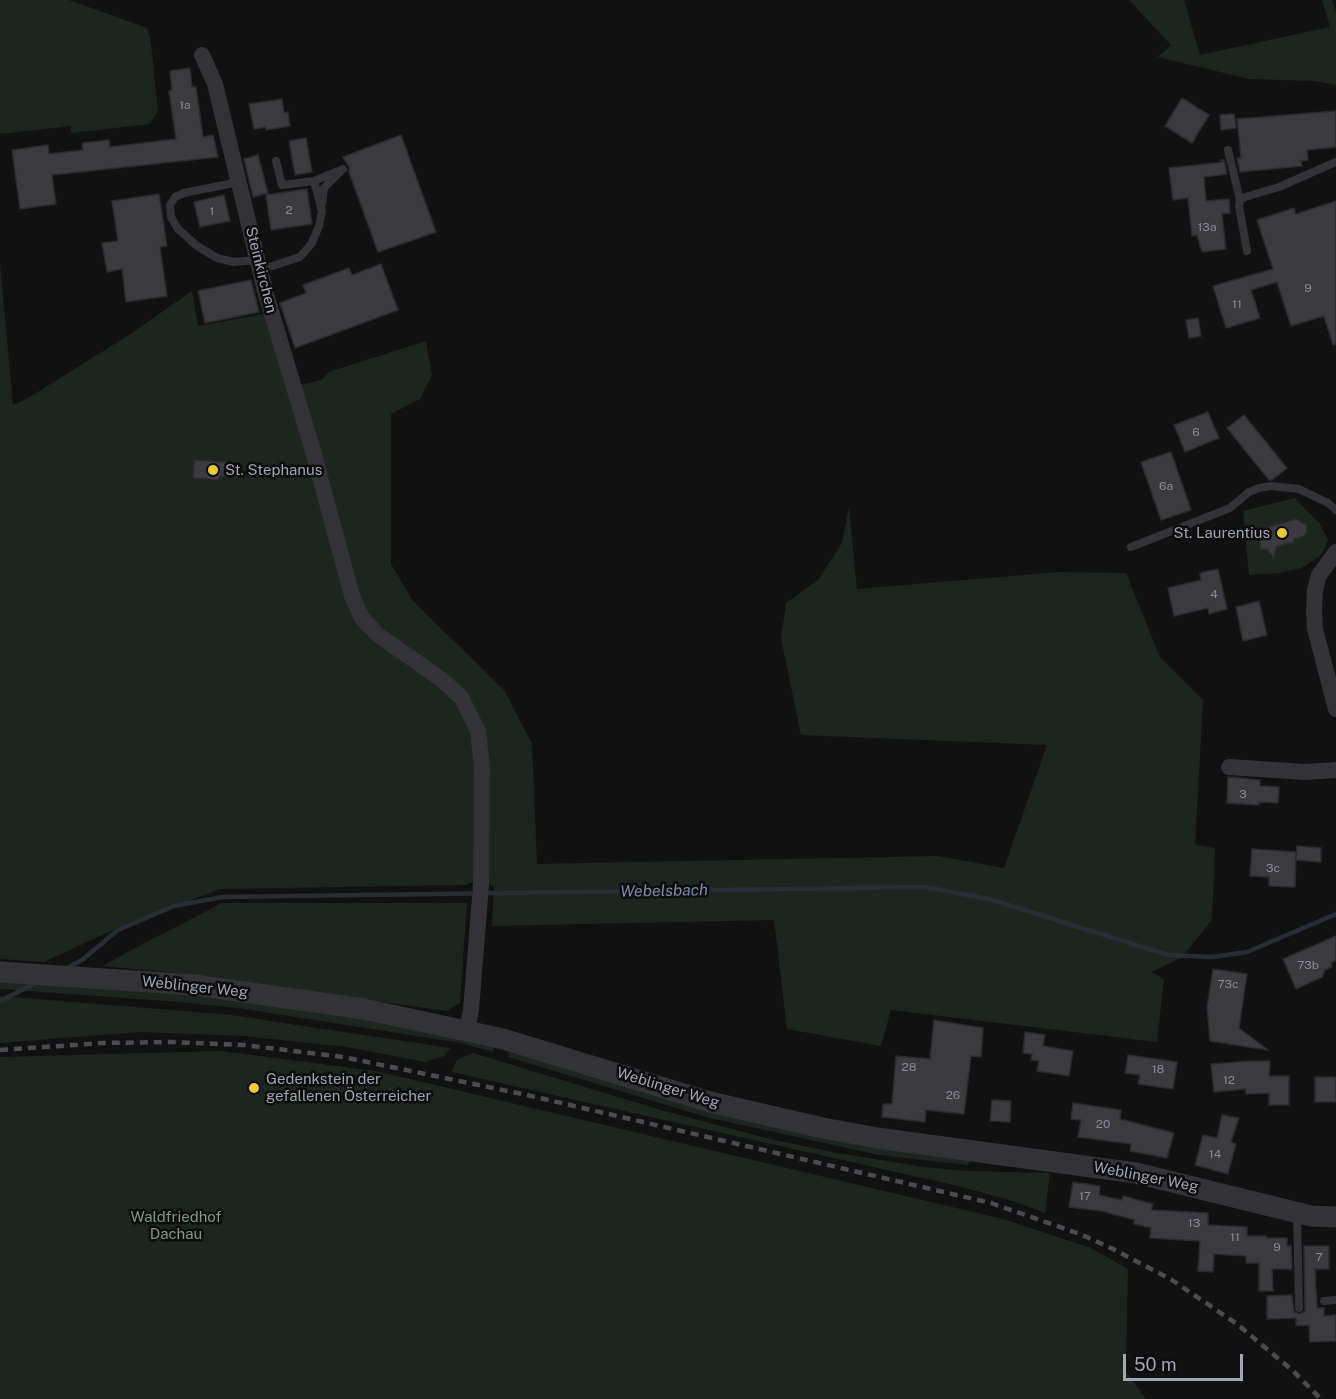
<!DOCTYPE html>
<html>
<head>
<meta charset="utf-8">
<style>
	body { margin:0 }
	#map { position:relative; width:1336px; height:1399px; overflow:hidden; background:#111112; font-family:"Public Sans",sans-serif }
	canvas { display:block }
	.scale { position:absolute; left:1123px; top:1354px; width:120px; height:27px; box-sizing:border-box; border:3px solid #a2a5b3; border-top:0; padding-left:8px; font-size:18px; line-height:21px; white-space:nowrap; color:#a2a5b3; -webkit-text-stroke:4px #0c0c0d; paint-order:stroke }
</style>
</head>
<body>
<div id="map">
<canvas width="1336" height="1399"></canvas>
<div class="scale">50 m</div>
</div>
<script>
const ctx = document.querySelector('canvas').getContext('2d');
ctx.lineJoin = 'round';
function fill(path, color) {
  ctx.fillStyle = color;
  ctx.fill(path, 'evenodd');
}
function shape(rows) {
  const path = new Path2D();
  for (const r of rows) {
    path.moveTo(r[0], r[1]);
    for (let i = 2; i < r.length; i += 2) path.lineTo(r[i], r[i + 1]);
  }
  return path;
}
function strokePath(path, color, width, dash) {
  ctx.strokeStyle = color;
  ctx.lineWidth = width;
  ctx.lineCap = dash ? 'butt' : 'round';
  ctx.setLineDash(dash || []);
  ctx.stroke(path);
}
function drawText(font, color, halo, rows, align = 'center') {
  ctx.font = font + ' "Public Sans",sans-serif';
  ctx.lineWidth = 5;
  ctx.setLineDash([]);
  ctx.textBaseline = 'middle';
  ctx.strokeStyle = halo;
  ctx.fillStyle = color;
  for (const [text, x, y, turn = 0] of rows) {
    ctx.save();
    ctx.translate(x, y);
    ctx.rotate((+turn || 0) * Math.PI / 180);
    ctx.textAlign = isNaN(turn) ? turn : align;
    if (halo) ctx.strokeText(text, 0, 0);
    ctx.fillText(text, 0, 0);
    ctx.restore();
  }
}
fill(shape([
	[0,0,69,0,147,28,151,44,158,111,150,124,71,133,71,126,0,134],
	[1129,0,1184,0,1200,55,1330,27,1322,0,1332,0,1336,12,1336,85,1316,81,1249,79,1158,57,1171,45],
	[0,263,13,405,28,398,129,335,192,291,198,326,274,312,297,386,321,380,329,372,426,341,432,375,420,399,391,414,391,564,412,600,504,690,532,744,537,864,937,856,1004,868,1047,745,801,735,781,639,786,603,818,580,842,543,849,507,857,589,1059,572,1126,573,1160,657,1203,700,1195,845,1215,848,1212,920,1181,958,1151,972,1164,979,1157,1042,891,1010,881,1046,787,1029,774,920,492,926,494,886,476,881,465,885,221,889,126,924,44,962,0,959],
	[1295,498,1319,523,1328,539,1325,549,1319,557,1301,568,1279,573,1249,575,1243,511],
	[222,903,467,903,460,1003,446,1011,197,975,102,966,143,944],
	[0,979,211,994,335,1012,494,1048,493,1052,461,1043,238,1008,180,1002,0,989],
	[0,996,231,1015,450,1048,444,1056,425,1062,347,1047,244,1036,139,1032,0,1043],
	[221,1051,376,1071,1003,1219,1091,1248,1128,1269,1126,1372,1146,1399,0,1399,0,1057],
	[509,1052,557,1065,971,1161,967,1165,879,1155,706,1117,508,1057],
	[473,1053,661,1110,766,1138,837,1153,925,1167,967,1171,1050,1173,1045,1213,1013,1201,958,1186,451,1072,457,1060]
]), '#1d251f');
strokePath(shape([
	[67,968,82,960,118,930,174,906,222,897,925,887,989,899,1168,955,1212,957,1247,952,1336,914],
	[0,1001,38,982]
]), '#282d35', 4.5);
const building = shape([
	[190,68,192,87,196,87,203,137,213,135,218,157,52,175,56,204,20,209,12,150,48,145,49,154,83,150,82,143,109,140,110,147,176,139,169,91,172,90,170,71,190,68],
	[1182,98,1209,115,1192,143,1165,126,1182,98],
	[282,99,284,113,288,112,290,126,266,130,266,127,254,129,249,104,282,99],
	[1336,111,1336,147,1307,150,1308,160,1301,161,1302,166,1240,172,1237,158,1241,158,1237,119,1336,111],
	[1234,114,1236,128,1221,130,1220,115,1234,114],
	[401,135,436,232,378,252,349,172,349,167,343,157,401,135],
	[306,138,312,172,295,175,289,141,306,138],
	[258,155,268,193,253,197,244,159,258,155],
	[1220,160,1224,160,1227,174,1204,177,1206,201,1229,199,1230,213,1222,214,1226,249,1202,252,1197,235,1192,236,1188,198,1173,200,1169,168,1224,162,1220,160],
	[307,189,312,224,271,230,266,195,307,189],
	[159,194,167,246,160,247,167,296,126,302,122,269,107,272,102,243,118,241,112,201,159,194],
	[224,195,230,221,200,227,194,202,224,195],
	[1336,201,1336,344,1333,345,1324,316,1291,326,1277,282,1251,290,1260,318,1226,328,1213,286,1273,269,1257,220,1294,208,1296,214,1336,201],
	[381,264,398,310,295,348,280,303,306,293,303,285,349,268,352,275,381,264],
	[251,280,259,312,205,323,198,291,251,280],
	[1198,318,1201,336,1189,338,1186,320,1198,318],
	[1208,412,1219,438,1185,452,1174,425,1208,412],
	[1244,415,1287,468,1272,480,1269,480,1227,428,1244,415],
	[1171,452,1191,510,1161,520,1141,462,1171,452],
	[194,460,228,462,227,464,233,464,232,477,220,476,220,480,193,478,194,460],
	[1296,519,1306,525,1307,531,1304,536,1294,539,1294,542,1276,547,1274,559,1267,549,1261,550,1258,530,1296,519],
	[1218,569,1227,609,1209,614,1208,608,1174,616,1168,588,1201,580,1200,573,1218,569],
	[1259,601,1267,635,1243,641,1236,607,1259,601],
	[1228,777,1260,780,1260,786,1279,787,1278,803,1259,802,1259,805,1227,803,1228,777],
	[1297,846,1321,848,1321,862,1296,860,1297,846],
	[1252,849,1296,852,1295,887,1269,886,1269,877,1250,876,1252,849],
	[1336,936,1336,960,1331,963,1332,967,1325,970,1322,977,1296,989,1283,959,1336,936],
	[1213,969,1247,974,1239,1028,1268,1050,1210,1041,1207,1007,1213,969],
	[934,1020,983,1028,981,1057,971,1056,964,1114,926,1110,925,1122,882,1117,883,1104,892,1104,896,1056,930,1059,934,1020],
	[1025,1032,1045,1035,1043,1046,1073,1051,1069,1076,1037,1071,1039,1061,1031,1060,1032,1054,1023,1053,1025,1032],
	[1128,1055,1177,1062,1173,1089,1138,1084,1140,1075,1125,1073,1128,1055],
	[1250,1061,1270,1061,1269,1076,1289,1076,1289,1105,1269,1105,1269,1093,1246,1094,1246,1089,1214,1092,1211,1064,1250,1061],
	[1315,1077,1336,1077,1336,1102,1315,1102,1315,1077],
	[992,1100,1011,1101,1010,1122,990,1121,992,1100],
	[1073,1103,1121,1110,1120,1119,1174,1133,1167,1158,1130,1151,1131,1144,1078,1137,1081,1120,1071,1119,1073,1103],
	[1222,1115,1239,1118,1231,1142,1236,1144,1228,1174,1195,1165,1203,1135,1217,1138,1222,1115],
	[1073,1182,1100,1186,1099,1195,1122,1200,1123,1196,1153,1204,1151,1210,1208,1213,1208,1225,1247,1227,1247,1236,1266,1236,1266,1238,1287,1238,1287,1246,1291,1246,1292,1269,1272,1269,1273,1291,1259,1291,1259,1263,1246,1263,1246,1256,1214,1254,1213,1272,1198,1271,1200,1241,1150,1238,1151,1228,1134,1224,1135,1220,1101,1211,1069,1207,1073,1182],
	[1304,1246,1329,1246,1329,1269,1315,1269,1317,1308,1324,1308,1324,1316,1336,1315,1336,1341,1310,1342,1309,1325,1296,1326,1296,1318,1267,1319,1267,1296,1292,1295,1294,1312,1300,1314,1305,1311,1304,1246]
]);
fill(building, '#3b3b3f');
strokePath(building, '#2b2b2e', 1.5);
strokePath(shape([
	[1228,150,1240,200],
	[276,161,282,185,314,181,343,169],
	[239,182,184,193,175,197,170,205,171,217,178,229,197,246,217,258,234,262,258,260],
	[322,204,324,188,340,172],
	[1247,251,1239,206,1240,200,1245,197,1279,187,1336,162],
	[260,270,300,257,312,243,319,226,322,211,314,181],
	[1131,547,1230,508,1249,492,1259,488,1271,486,1299,489,1328,503,1336,510],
	[1297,1212,1299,1308],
	[1324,1301,1336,1300]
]), '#323237', 8);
strokePath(shape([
	[202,55,215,84,265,291,313,451,352,596,362,618,378,635,441,679,461,697,478,731,482,769,481,885,471,1010,467,1030],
	[1336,552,1319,575,1315,590,1314,610,1315,629,1336,709],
	[1229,767,1306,772,1336,770]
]), '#323237', 16);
strokePath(shape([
	[0,972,195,985,364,1009,503,1039,710,1102,823,1128,877,1138,1136,1173,1311,1216,1336,1217]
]), '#323237', 21);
strokePath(shape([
	[0,1050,103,1043,171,1042,244,1045,343,1057,527,1095,991,1203,1080,1234,1113,1249,1172,1280,1237,1324,1292,1370,1321,1399]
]), '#4b4c52', 4.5, [8, 6]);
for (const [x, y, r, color] of [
	[213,470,6,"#edca2e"],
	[1282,533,6,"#edca2e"],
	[254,1088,6,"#edca2e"]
]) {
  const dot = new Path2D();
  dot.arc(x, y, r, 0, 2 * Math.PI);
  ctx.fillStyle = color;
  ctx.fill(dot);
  strokePath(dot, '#0c0c0d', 2);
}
drawText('12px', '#888a96', null, [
	["1a",185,105],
	["2",289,210],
	["1",212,211],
	["13a",1207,227],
	["9",1308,288],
	["11",1237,304],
	["6",1196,432],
	["6a",1166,486],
	["4",1214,594],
	["3",1243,794],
	["3c",1273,868],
	["73b",1308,965],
	["73c",1228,984],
	["28",909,1067],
	["18",1158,1069],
	["12",1229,1080],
	["26",953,1095],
	["20",1103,1124],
	["14",1215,1154],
	["17",1085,1196],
	["13",1194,1223],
	["11",1235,1237],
	["9",1277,1247],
	["7",1319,1257]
]);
drawText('15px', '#a2a5b3', '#0c0c0d', [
	["Steinkirchen",261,270,76],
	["Weblinger Weg",195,987,6],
	["Weblinger Weg",668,1088,17],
	["Weblinger Weg",1146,1177,11]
]);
drawText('15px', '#a2a5b3', '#0c0c0d', [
	["St. Stephanus",225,470],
	["St. Laurentius",1270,533,"right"],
	["Gedenkstein der",266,1079],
	["gefallenen Österreicher",266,1096]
], 'left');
drawText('15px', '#7a9e81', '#0c0c0d', [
	["Waldfriedhof",176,1217],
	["Dachau",176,1234]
]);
drawText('italic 16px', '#798dae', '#0c0c0d', [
	["Webelsbach",664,891,-1]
]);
</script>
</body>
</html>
